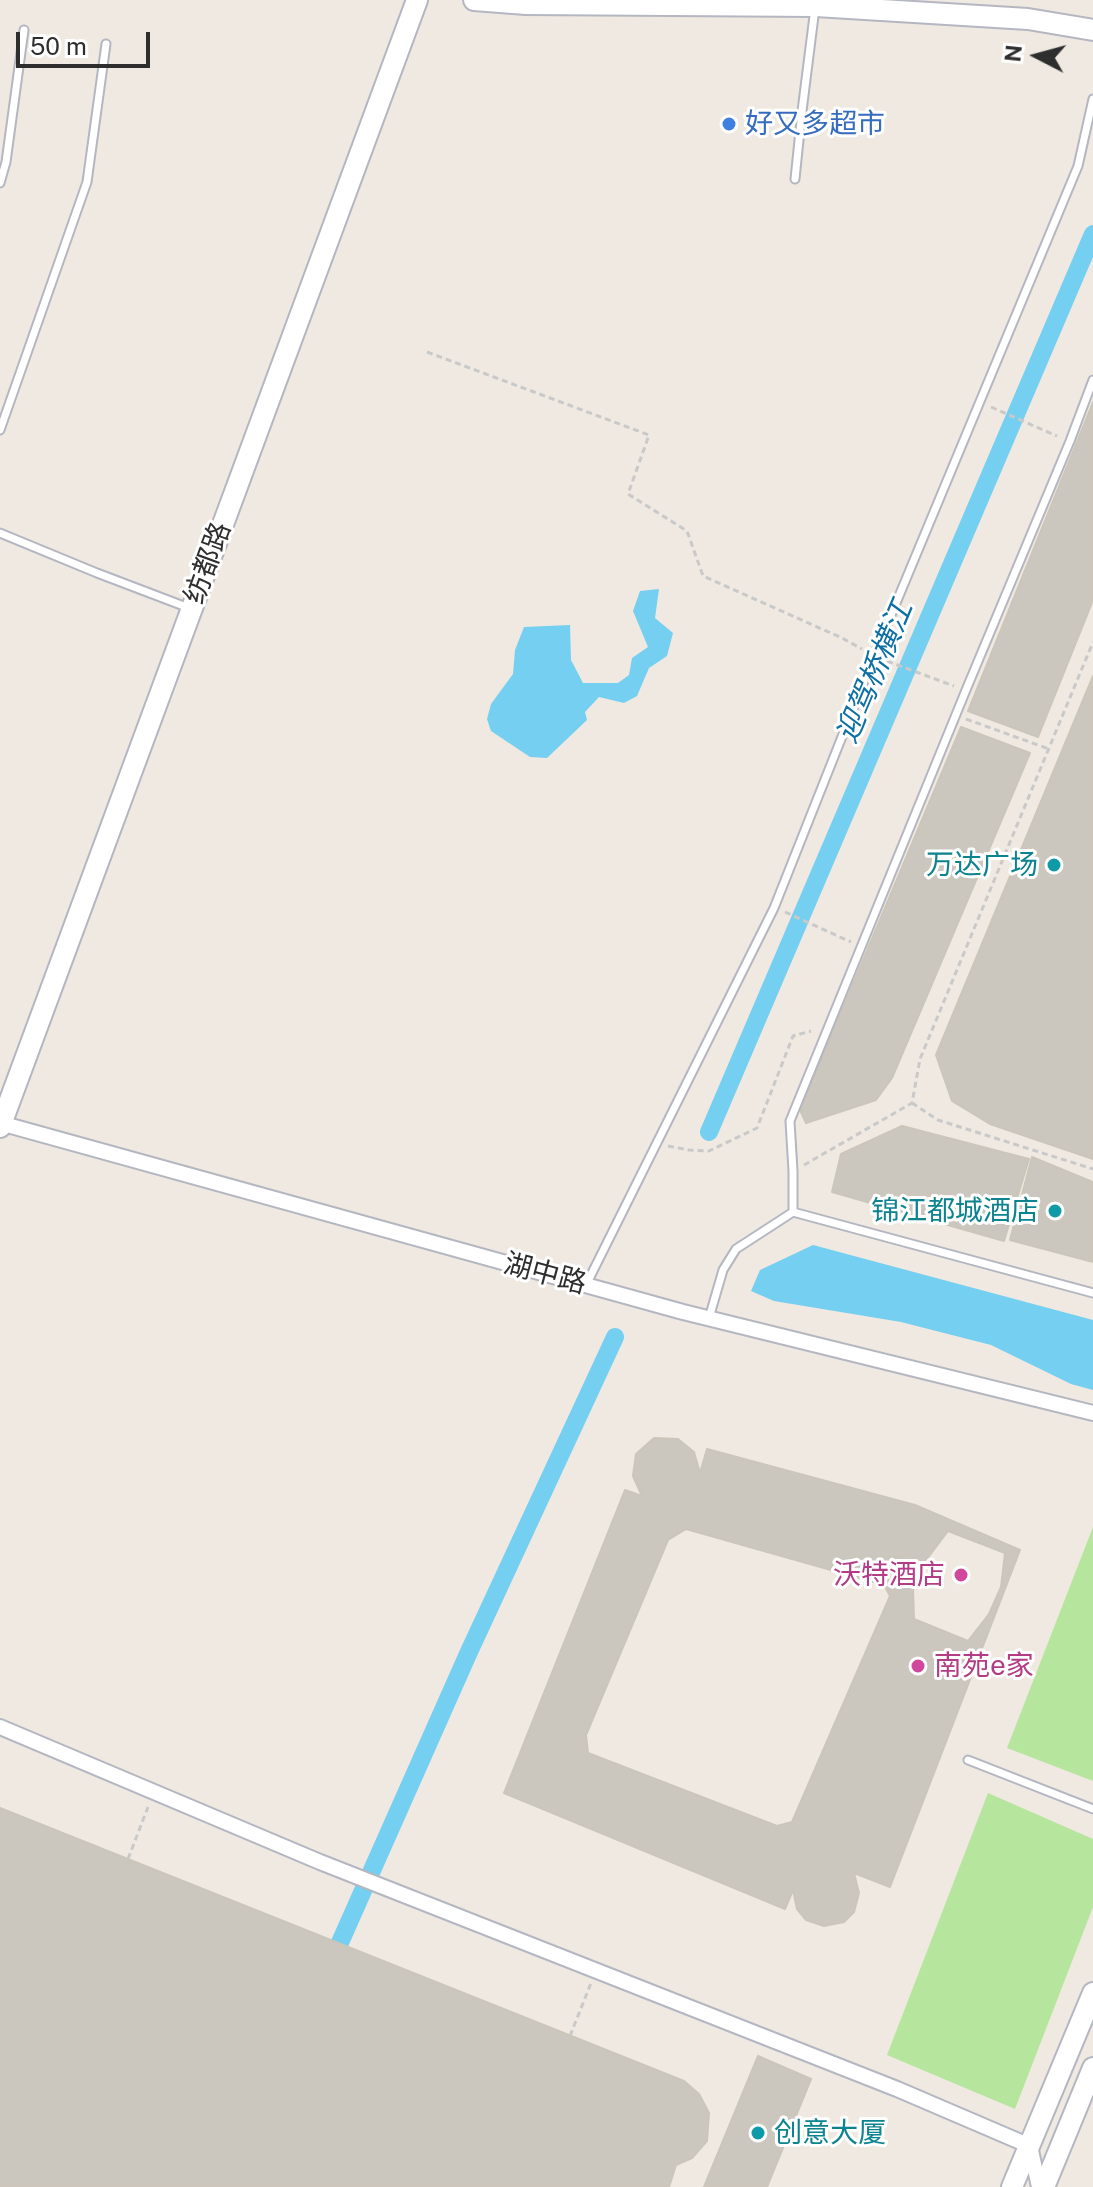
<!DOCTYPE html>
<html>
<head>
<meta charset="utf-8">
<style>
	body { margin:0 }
	#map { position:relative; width:1093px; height:2187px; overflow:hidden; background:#efe9e1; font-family:"Public Sans",sans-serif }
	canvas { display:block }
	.north { position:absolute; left:997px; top:16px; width:80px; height:80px; -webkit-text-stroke:6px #fff; paint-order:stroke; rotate:276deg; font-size:22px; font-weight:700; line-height:32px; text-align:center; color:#2e2e2e }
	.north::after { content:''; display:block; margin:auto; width:28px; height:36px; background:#2e2e2e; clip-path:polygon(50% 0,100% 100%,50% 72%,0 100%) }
	.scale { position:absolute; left:16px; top:32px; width:134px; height:36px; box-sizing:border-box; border:4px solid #2e2e2e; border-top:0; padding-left:10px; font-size:24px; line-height:28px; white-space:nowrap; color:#2e2e2e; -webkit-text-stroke:6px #fff; paint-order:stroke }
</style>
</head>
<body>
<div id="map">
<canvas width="1093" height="2187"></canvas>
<div class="north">N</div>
<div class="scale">50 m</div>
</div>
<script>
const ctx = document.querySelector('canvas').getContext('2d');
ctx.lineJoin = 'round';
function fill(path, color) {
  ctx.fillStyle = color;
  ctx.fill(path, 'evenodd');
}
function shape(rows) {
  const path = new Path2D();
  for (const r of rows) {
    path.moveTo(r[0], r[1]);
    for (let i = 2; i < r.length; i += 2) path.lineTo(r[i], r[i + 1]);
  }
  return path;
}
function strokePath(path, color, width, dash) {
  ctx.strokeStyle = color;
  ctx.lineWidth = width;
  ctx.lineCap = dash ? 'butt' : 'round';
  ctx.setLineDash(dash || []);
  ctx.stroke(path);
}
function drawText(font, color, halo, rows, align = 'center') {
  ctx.font = font + ' "Public Sans","Noto Sans SC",sans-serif';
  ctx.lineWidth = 6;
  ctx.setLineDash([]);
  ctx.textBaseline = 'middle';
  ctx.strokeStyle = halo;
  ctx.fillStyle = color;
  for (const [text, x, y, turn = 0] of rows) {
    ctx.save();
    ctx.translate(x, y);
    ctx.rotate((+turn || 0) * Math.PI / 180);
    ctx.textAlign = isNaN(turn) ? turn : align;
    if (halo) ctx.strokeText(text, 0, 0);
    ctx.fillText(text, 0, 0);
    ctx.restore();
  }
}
fill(shape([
	[1093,1527,1093,1781,1007,1748],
	[988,1793,1093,1839,1093,1907,1015,2109,887,2055]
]), '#b6e59e');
fill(shape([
	[659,589,655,618,673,633,667,656,649,668,637,696,624,703,599,697,585,712,587,720,547,758,530,757,491,731,487,719,491,704,513,674,515,650,524,627,570,625,571,660,583,683,618,683,629,675,632,658,648,647,633,611,640,591],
	[813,1245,1093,1320,1093,1390,1071,1384,991,1345,901,1322,774,1301,751,1291,760,1270]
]), '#75cff0');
strokePath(shape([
	[709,1132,1093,234],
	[330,1965,468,1654,615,1337]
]), '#75cff0', 18);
const building = shape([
	[1093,402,1093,600,1038,737,968,711,1093,402],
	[1093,676,1093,1159,990,1124,952,1101,936,1055,1093,676],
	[961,727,1030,753,892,1078,876,1100,806,1123,800,1110,961,727],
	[902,1126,1029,1159,1004,1241,832,1192,841,1154,902,1126],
	[1032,1157,1093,1182,1093,1262,1010,1240,1032,1157],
	[654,1438,678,1439,694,1452,700,1473,707,1449,915,1505,1020,1550,890,1887,854,1873,859,1893,854,1912,844,1922,824,1926,806,1920,797,1909,793,1890,785,1909,504,1793,625,1490,642,1496,633,1476,636,1454,654,1438],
	[686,1529,884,1585,890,1596,792,1822,777,1826,588,1753,586,1735,668,1540,686,1529],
	[948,1531,1005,1553,1001,1587,989,1614,968,1641,914,1619,913,1590,924,1563,948,1531],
	[0,1808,684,2081,699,2094,709,2113,707,2141,692,2158,676,2165,669,2187,0,2187,0,1808],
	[758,2056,811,2079,767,2187,704,2187,758,2056]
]);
fill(building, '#cbc7bf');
strokePath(building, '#cbc5ba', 2);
const lane = shape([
	[795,179,802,111,815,8],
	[0,183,6,162,24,30],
	[0,430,87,182,106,44],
	[0,533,97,573,189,608],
	[793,1212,1093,1293],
	[586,1285,774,908,874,656,1078,166,1093,99],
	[709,1318,723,1270,736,1249,793,1212,793,1171,790,1121,966,690,1070,441,1093,380],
	[968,1760,1093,1809]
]);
const street = shape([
	[0,1123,683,1312,1093,1413],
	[0,1727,320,1862,897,2089,1030,2146,1039,2187]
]);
const secondary = shape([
	[474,0,526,4,816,6,1028,19,1093,30],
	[0,1127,417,0],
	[1012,2187,1093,1993],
	[1044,2187,1093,2068]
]);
strokePath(lane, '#b4b7c1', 11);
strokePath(street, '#b4b7c1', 18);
strokePath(secondary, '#b4b7c1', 24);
strokePath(shape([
	[427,352,649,435,628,494,687,531,703,576,842,638,862,649],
	[991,407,1057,436],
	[887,661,954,686],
	[966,719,1049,749],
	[785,912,851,942],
	[912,1103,938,1120,1093,1169],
	[668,1146,689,1150,709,1151,757,1128,793,1036,811,1031],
	[804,1165,912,1103,920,1059,1093,642],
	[128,1859,148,1807],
	[570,2036,591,1983]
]), '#c9c9c9', 3, [6, 4]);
strokePath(lane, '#fff', 7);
strokePath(street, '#fff', 14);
strokePath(secondary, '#fff', 20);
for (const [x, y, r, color] of [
	[729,124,8,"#3f7fe0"],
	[1054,865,8,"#0f9aa8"],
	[1055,1211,8,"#0f9aa8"],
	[961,1575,8,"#d1479c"],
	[918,1666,8,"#d1479c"],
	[758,2133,8,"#0f9aa8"]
]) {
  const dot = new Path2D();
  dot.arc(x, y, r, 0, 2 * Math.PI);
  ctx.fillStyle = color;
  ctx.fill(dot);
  strokePath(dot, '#fff', 3);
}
drawText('28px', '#366cbe', '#fff', [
	["好又多超市",745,124]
], 'left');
drawText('28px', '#2e2e2e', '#fff', [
	["纺都路",208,563,-70],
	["湖中路",545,1274,15]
]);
drawText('28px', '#0d838f', '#fff', [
	["万达广场",1038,865],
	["锦江都城酒店",1039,1211],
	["创意大厦",774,2133,"left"]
], 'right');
drawText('28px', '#b23c85', '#fff', [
	["沃特酒店",945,1575],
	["南苑e家",934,1666,"left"]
], 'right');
drawText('italic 30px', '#0d6fa3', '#fff', [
	["迎驾桥横江",875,672,-67]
]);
</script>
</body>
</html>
